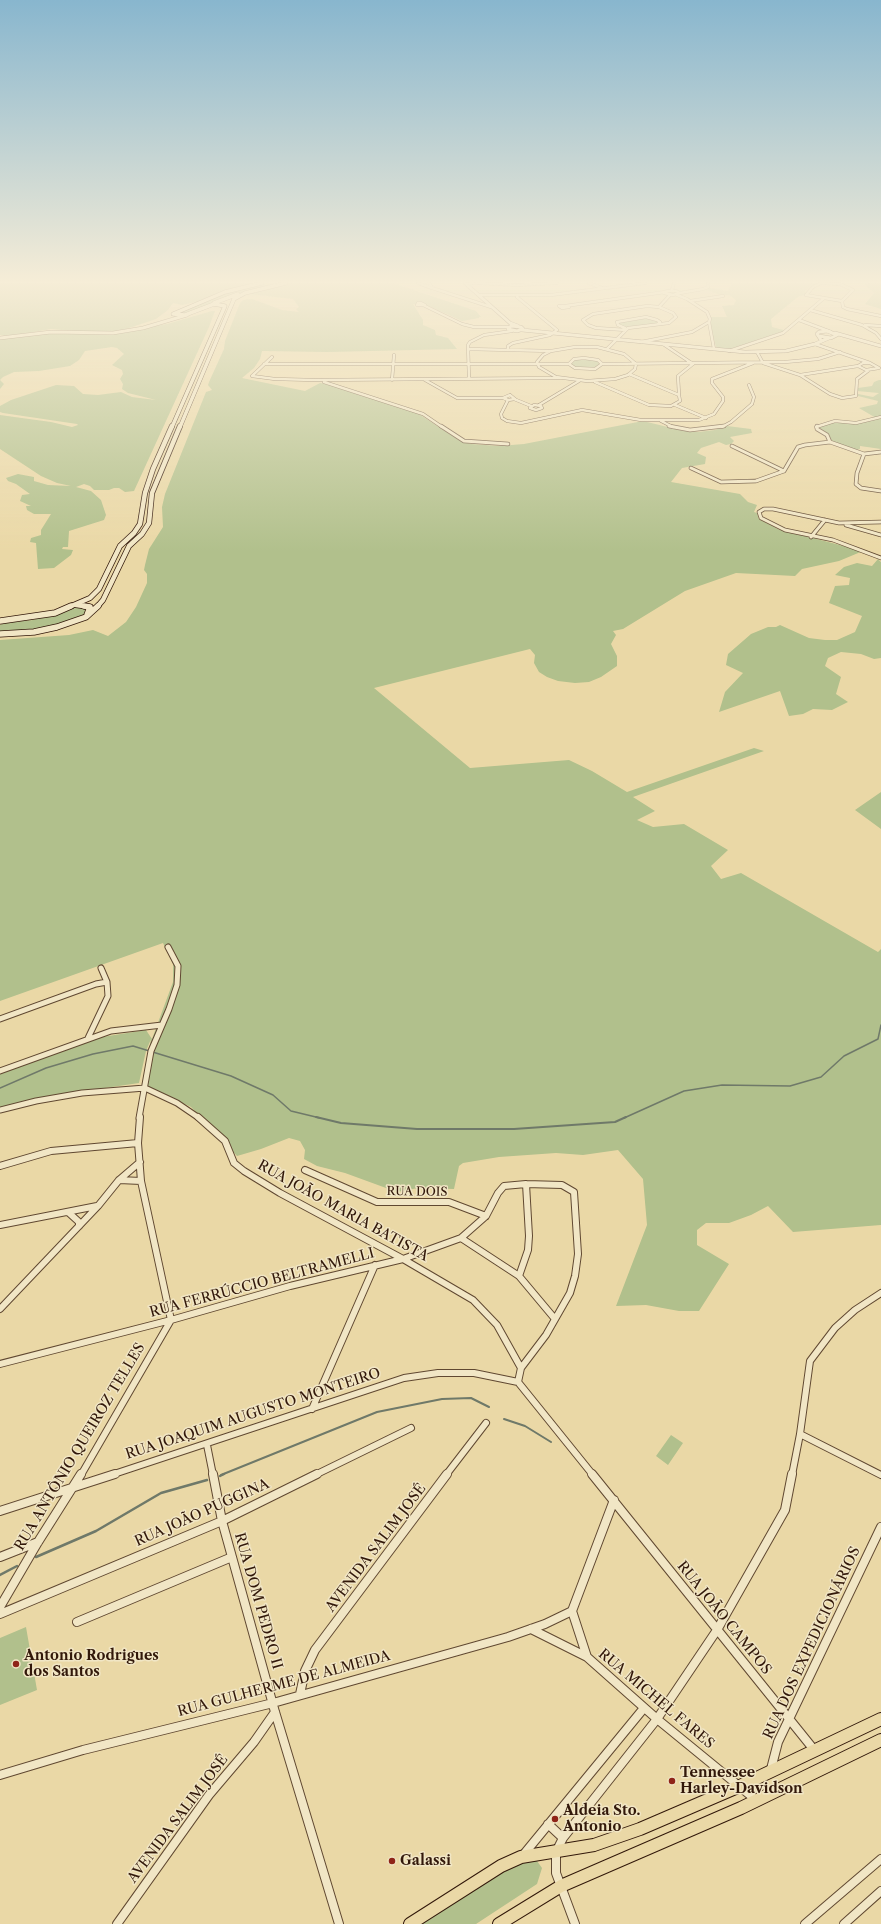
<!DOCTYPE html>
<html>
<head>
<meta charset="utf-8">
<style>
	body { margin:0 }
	canvas { display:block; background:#ead8a6 }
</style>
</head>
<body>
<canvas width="881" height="1924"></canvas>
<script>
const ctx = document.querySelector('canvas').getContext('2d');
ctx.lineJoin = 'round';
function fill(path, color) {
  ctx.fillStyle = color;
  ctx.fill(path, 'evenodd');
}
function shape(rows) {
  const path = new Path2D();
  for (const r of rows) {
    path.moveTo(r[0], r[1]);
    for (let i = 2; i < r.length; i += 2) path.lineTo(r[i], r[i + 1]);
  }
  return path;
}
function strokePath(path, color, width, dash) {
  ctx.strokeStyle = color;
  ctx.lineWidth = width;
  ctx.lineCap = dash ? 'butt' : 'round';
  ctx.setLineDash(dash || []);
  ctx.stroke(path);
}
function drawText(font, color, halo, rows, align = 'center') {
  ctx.font = font + ' "Libre Caslon Text",serif';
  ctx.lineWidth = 3;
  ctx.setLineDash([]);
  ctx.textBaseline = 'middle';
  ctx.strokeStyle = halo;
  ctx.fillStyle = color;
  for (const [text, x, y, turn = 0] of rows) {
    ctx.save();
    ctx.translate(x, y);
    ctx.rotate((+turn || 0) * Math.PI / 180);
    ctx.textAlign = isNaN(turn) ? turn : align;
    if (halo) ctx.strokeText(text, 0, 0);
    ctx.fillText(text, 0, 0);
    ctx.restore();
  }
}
fill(shape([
	[0,283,256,283,231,289,196,302,182,305,173,303,168,310,156,319,120,331,86,332,51,329,10,336,0,335],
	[288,283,393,283,476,311,481,317,479,317,479,318,462,321,431,307,413,304,423,320,423,325,435,330,436,335,448,338,457,349,328,352,262,351,260,359,254,368,242,378,305,391,320,383,338,386,419,414,459,440,471,444,499,446,524,444,643,421,680,430,698,432,715,430,727,426,751,429,752,433,730,437,734,441,731,444,726,445,719,442,701,448,697,453,706,457,705,464,682,468,671,482,740,494,748,502,757,505,754,512,757,513,759,519,778,529,863,551,839,561,802,569,795,576,736,573,685,591,623,629,613,631,616,635,611,644,617,656,617,666,601,677,589,682,575,683,558,681,547,677,539,672,534,663,535,655,530,649,374,688,470,768,569,760,592,771,627,792,754,748,764,751,633,797,655,811,637,820,653,827,684,824,728,850,711,866,721,879,741,873,878,952,881,949,881,1225,793,1232,768,1206,751,1215,729,1223,706,1223,697,1230,697,1245,729,1264,699,1311,679,1311,646,1305,616,1306,647,1225,643,1179,618,1150,583,1155,556,1153,499,1157,463,1163,459,1166,454,1189,418,1188,397,1192,345,1173,317,1166,304,1159,305,1150,300,1141,289,1138,261,1149,237,1156,191,1107,142,1084,151,1039,146,1051,139,1083,37,1098,0,1108,0,1073,75,1045,102,1037,146,1030,152,1039,173,982,173,964,163,943,0,1001,0,640,69,635,93,630,108,636,126,622,136,607,147,583,147,574,144,570,145,565,149,549,163,527,162,507,165,494,206,392,212,390,208,385,209,382,224,349,225,341,240,303,243,300,252,299,282,310,299,312,296,309,299,307,293,299,250,294],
	[732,283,820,283,813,285,805,291,805,295,799,296,771,319,772,327,784,330,782,332,749,343,729,349,721,350,716,347,711,329,711,317,727,317,722,306,734,305,736,300,729,295,720,295,706,290,708,288,728,291],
	[870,283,881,283,881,309,865,304,874,293,864,284],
	[260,284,269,285,230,296,186,314,176,312,225,293],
	[212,311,215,311,209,327,134,491,125,492,119,488,114,488,109,490,94,490,90,486,84,484,76,487,91,491,101,500,106,515,104,520,69,531,68,547,63,547,62,549,73,550,71,555,54,568,38,569,36,543,30,542,31,538,41,535,41,530,51,514,34,514,27,510,26,506,31,506,20,501,22,495,30,494,16,484,8,481,6,478,18,474,34,477,34,481,48,485,71,486,57,483,41,476,0,449,0,415,51,422,72,427,78,425,77,424,3,413,0,412,0,406,11,400,56,385,74,386,83,394,98,395,121,392,132,397,156,400,128,393,122,389,123,384,120,379,123,374,122,370,112,365,124,354,117,348,112,347,85,351,79,360,70,366,39,371,14,372,3,377,0,380,4,384,0,389,0,338,36,333,113,333,167,324],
	[645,318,656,321,657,323,630,328,623,327,618,323],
	[582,358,596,360,600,363,600,366,593,368,576,368,570,364,572,361],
	[879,380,881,380,881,449,860,446,860,449,855,450,836,443,831,440,827,433,818,428,817,426,833,422,857,423,876,418,859,408,877,404,878,401,858,396,858,394,873,397,879,393,857,391,858,388,872,386,874,382],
	[878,559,881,562,881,658,874,659,861,654,841,652,828,658,825,666,841,677,836,694,848,702,832,710,813,709,803,714,789,716,780,691,719,712,725,692,743,673,726,665,728,654,751,634,768,627,776,627,780,625,809,638,825,640,837,640,855,632,862,616,829,603,835,586,849,585,850,578,835,575,844,567,857,563,872,566],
	[78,606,87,607,85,614,78,618,40,630,0,631,0,625,4,623,33,620],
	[881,792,881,829,855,810],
	[671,1435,683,1443,668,1465,656,1456],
	[26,1627,37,1690,0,1705,0,1638],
	[528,1860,537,1861,542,1868,537,1884,476,1924,422,1924,433,1913,501,1866]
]), '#b1c08c');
strokePath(shape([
	[0,1088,46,1068,93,1054,133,1046,231,1076,273,1095,291,1111,320,1118],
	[624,1118,684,1091,722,1085,790,1086,821,1077,844,1056,878,1039,881,1025]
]), '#6f7969', 1.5);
strokePath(shape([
	[316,1117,341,1123,417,1129,514,1129,615,1122,626,1117],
	[504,1419,525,1426,551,1442],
	[221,1475,377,1412,442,1399,471,1398,489,1407]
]), '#6f7969', 2);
strokePath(shape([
	[220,1476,224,1474],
	[36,1557,96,1531,161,1493,207,1480],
	[0,1575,17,1566]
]), '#6f7969', 2.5);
const minorFar4 = shape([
	[418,283,432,288],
	[429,283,432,288,491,307],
	[477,283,517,285,557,283],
	[589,283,602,288],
	[821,283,840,284,853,290,842,301,806,295,813,287,821,283],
	[467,284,473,283],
	[672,290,674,283],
	[667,291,676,291,680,293,673,295,664,293,667,291],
	[680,293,703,289,708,287,708,283],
	[479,295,551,295,645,283],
	[690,301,723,296],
	[842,301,843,307,847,309,881,316],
	[418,303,421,303,425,305,417,305,418,303],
	[423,305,462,324,474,327,508,327],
	[559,306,565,306,569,307,562,308,559,306],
	[565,306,665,292],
	[647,306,659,307,673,313,676,317,669,323,628,328,626,330,596,328,588,325,583,320,593,314,647,306],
	[659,307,670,295],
	[810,310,862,325,876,333,881,339],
	[799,320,831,332],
	[709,322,714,349],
	[865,325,881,326],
	[625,328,618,325,617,322,646,317,657,320,660,322,658,324],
	[641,342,692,332,709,322,710,319,707,312,687,299,677,295],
	[663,344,693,364,678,376,679,395],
	[815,344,870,363],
	[575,347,597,347,624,354,636,364,635,369,628,375,615,379,587,381,556,377,539,367,537,362,543,355,551,351,575,347],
	[468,349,551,351],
	[508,349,508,346,513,343,550,335,557,330,517,297],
	[607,349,626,330],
	[729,351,783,333,823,299],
	[757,352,763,363,800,375,830,394,842,398,856,396,857,379,869,370],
	[272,357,252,376,275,379,314,380,560,378],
	[584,358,598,360,602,364,595,369,575,368,569,364,574,359,584,358],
	[863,363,870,363,879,368,866,370,858,366,863,363],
	[264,364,569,364],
	[602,364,785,362,818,359,840,352],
	[800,375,858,366],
	[469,379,468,345,470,342,484,335,512,331],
	[392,380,394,355],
	[425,380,457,398,503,398],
	[324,382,423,414,442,427],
	[595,382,649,405,671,406,680,401,679,395,629,374],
	[510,395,515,399,508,400,503,398,510,395],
	[514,399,531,406],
	[508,400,501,414,502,418,507,421,521,423,582,410,641,420,699,420,714,414,723,401,723,397,712,383,712,379,753,363],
	[534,405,541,406,542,408,536,410,530,408,534,405],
	[539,405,579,381],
	[675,405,706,418],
	[661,421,673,427],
	[722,427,731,422,752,404,754,397,749,385],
	[816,427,835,421,856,423,881,417]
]);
const minorFar3 = shape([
	[441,426,464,441,508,444],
	[669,426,690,430,724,426],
	[817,426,817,429,827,435,830,442],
	[732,446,784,471],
	[864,454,857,473,856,484,861,488,881,491],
	[691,468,721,482,756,481,784,471,798,447,805,445,830,442,864,454,881,452],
	[881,522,839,523,773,509,764,509,759,512,761,518,785,530,833,540,881,558],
	[846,525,881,535],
	[811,537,825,520]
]);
const minorFar2 = shape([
	[0,1019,96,984,107,982],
	[88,1038,108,996,107,982,101,968],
	[0,1071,111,1031,162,1025],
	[0,1110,36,1101,82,1093,145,1088,177,1103,199,1118],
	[139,1118,151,1051,169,1009,177,985,178,966,168,947]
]);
const minorFar1 = shape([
	[198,1117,225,1141,234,1163,244,1171,280,1193,403,1259,473,1300,497,1325,521,1368],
	[0,1166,51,1151,138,1143],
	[305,1170,377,1202,449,1202,486,1216],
	[119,1180,141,1181],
	[68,1212,79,1222,79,1226],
	[0,1225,97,1206],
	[461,1238,519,1276,555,1319],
	[519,1276,528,1250,529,1236,526,1184],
	[0,1309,98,1206,119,1180,140,1162],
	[0,1364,171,1320,290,1286,403,1259,461,1238,486,1216,498,1193,504,1186,526,1184,562,1185,574,1192,578,1254,575,1276,570,1293,546,1335,521,1368,518,1382],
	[518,1382,593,1475],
	[312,1409,375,1265],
	[800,1434,881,1475],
	[207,1445,213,1475],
	[81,1475,171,1320,141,1181,138,1143,140,1117],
	[111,1475,404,1378,438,1373,474,1373,518,1382],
	[315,1475,411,1428],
	[446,1475,486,1423],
	[792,1475,800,1434,810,1361,835,1328,855,1310,881,1293]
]);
const minor = shape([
	[213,1474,222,1521,275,1712,339,1924],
	[592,1474,815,1751],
	[0,1511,115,1474],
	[0,1557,38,1542],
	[0,1607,38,1542,81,1474],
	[572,1611,614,1500],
	[572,1611,587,1657],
	[0,1614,222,1521,317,1474],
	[77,1622,232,1557],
	[531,1629,587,1657,657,1719,756,1800],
	[300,1694,305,1671,315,1650,447,1474],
	[771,1769,778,1742,881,1527],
	[0,1775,83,1750,273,1703,508,1637,545,1624,572,1611],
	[548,1824,563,1838],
	[524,1854,644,1708],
	[117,1924,209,1795,254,1742,275,1712],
	[575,1924,556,1873,556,1852,563,1838,657,1719,717,1630,785,1510,792,1474],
	[805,1924,881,1859],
	[844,1924,881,1891]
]);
const tertiary = shape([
	[465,283,510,323,518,326],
	[511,326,521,327,523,329,517,331,508,329,511,326],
	[522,330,745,352,786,351,815,344,829,338],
	[835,333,881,346],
	[819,336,831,338,837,335,827,331,819,332,817,334,821,340],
	[0,338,51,332,113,333,143,328,187,315]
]);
const secondaryFar2 = shape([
	[214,303,238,294],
	[172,427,225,306,214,304,185,315,173,314,225,292,262,283],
	[180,427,234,299,245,293,286,283]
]);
const secondaryFar1 = shape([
	[76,605,90,607],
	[69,607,90,598,99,589,120,546,134,533,140,524,145,493,153,469,172,426],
	[97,607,103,600,129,546,142,534,149,523,152,493,180,426]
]);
const secondary = shape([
	[84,606,90,607,87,615],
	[0,621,55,613,71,606],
	[0,634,34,632,57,627,86,617,98,606]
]);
const primary = shape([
	[410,1924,501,1866,521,1857,594,1845,640,1829,740,1786,881,1719],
	[499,1924,561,1886,741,1808,881,1740]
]);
strokePath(minorFar4, '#604831', 3.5);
strokePath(minorFar3, '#604831', 4.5);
strokePath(minorFar2, '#604831', 7);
strokePath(minorFar1, '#604831', 8);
strokePath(minor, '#604831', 10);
strokePath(tertiary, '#604831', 4);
strokePath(secondaryFar2, '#32180a', 4.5);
strokePath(secondaryFar1, '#32180a', 6);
strokePath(secondary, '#32180a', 7);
strokePath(primary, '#32180a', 14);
strokePath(minorFar4, '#f1e6c5', 2.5);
strokePath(minorFar3, '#f1e6c5', 3);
strokePath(minorFar2, '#f1e6c5', 5);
strokePath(minorFar1, '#f1e6c5', 6);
strokePath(minor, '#f1e6c5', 8);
strokePath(tertiary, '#f1e6c5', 3);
strokePath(secondaryFar2, '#f1e6c5', 3.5);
strokePath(secondaryFar1, '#f1e6c5', 4.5);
strokePath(secondary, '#f1e6c5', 5.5);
strokePath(primary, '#ead8a6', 12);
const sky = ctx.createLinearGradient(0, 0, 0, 552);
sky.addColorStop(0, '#88b6ce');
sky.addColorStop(0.51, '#f6edd7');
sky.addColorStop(1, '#f6edd700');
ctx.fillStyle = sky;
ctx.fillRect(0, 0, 881, 552);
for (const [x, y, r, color] of [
	[16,1664,4,"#8f2418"],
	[672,1781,4,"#8f2418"],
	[555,1819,4,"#8f2418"],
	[392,1861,4,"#8f2418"]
]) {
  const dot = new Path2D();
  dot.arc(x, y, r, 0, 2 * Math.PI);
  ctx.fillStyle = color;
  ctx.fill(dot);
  strokePath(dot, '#f1e6c5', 1.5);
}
drawText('12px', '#32180a', '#f1e6c5', [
	["RUA DOIS",417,1192,1]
]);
drawText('14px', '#32180a', '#f1e6c5', [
	["RUA JOÃO MARIA BATISTA",343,1211,29],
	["RUA FERRÚCCIO BELTRAMELLI",262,1283,-15],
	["RUA JOAQUIM AUGUSTO MONTEIRO",253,1414,-18],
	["RUA ANTÔNIO QUEIROZ TELLES",80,1447,-59],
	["RUA JOÃO PUGGINA",202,1513,-24],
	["AVENIDA SALIM JOSÉ",376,1548,-53],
	["RUA DOM PEDRO II",258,1601,74],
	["RUA JOÃO CAMPOS",724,1618,51],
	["RUA DOS EXPEDICIONÁRIOS",812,1643,-65],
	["RUA GULHERME DE ALMEIDA",284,1684,-15],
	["RUA MICHEL FARES",656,1699,40],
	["AVENIDA SALIM JOSÉ",178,1819,-53]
]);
drawText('bold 14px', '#32180a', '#f1e6c5', [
	["Antonio Rodrigues",24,1656],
	["dos Santos",24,1672],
	["Tennessee",680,1773],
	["Harley-Davidson",680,1789],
	["Aldeia Sto.",563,1811],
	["Antonio",563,1827],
	["Galassi",400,1861]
], 'left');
</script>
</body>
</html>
